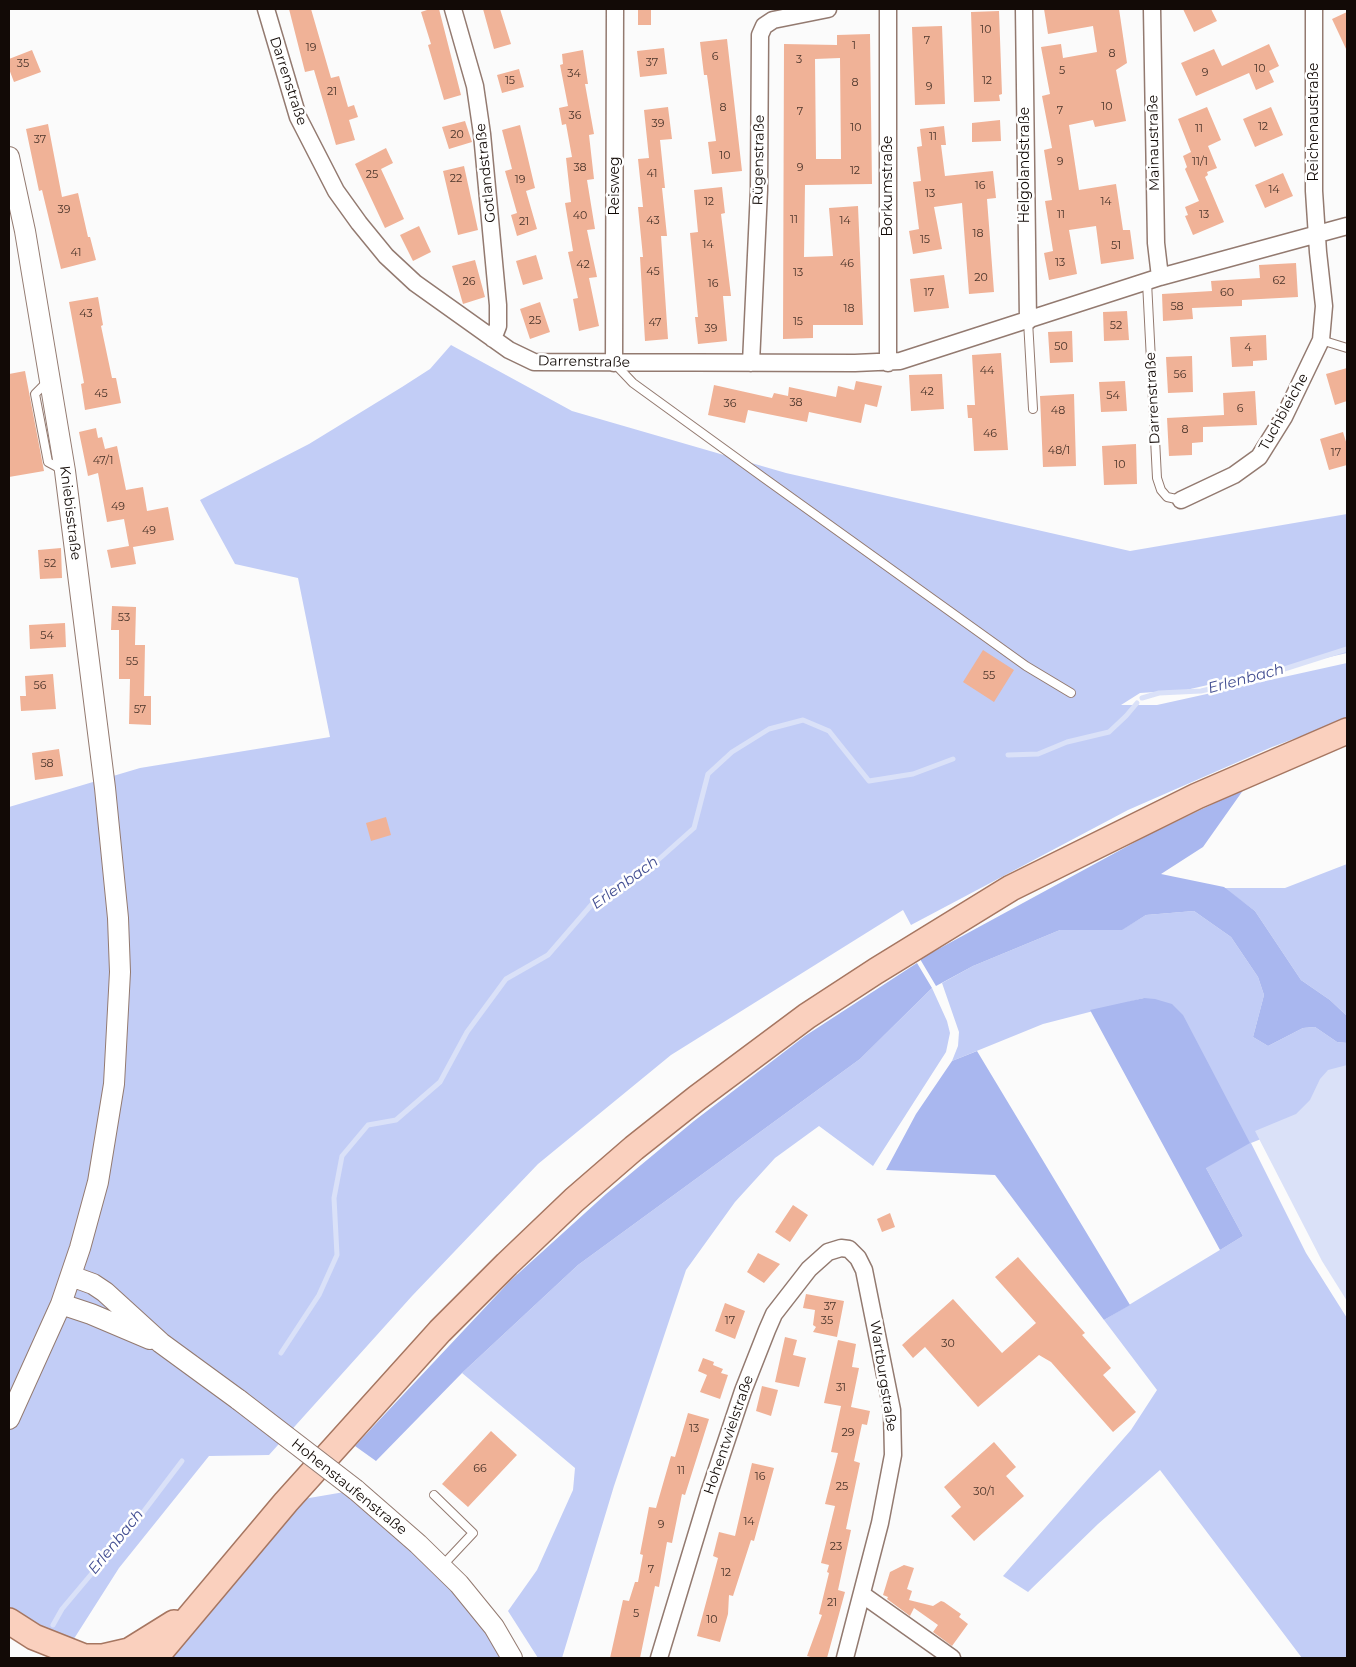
<!DOCTYPE html>
<html>
<head>
<meta charset="utf-8">
<style>
	body { margin:0 }
	#map { position:relative; width:1356px; height:1667px; overflow:hidden; background:#fbfbfb; font-family:Montserrat,sans-serif }
	canvas { display:block }
	.frame { position:absolute; inset:0; border:10px solid #120a06; pointer-events:none }
</style>
</head>
<body>
<div id="map">
<canvas width="1356" height="1667"></canvas>
<div class="frame"></div>
</div>
<script>
const ctx = document.querySelector('canvas').getContext('2d');
ctx.lineJoin = 'round';
function fill(path, color) {
  ctx.fillStyle = color;
  ctx.fill(path, 'evenodd');
}
function shape(rows) {
  const path = new Path2D();
  for (const r of rows) {
    path.moveTo(r[0], r[1]);
    for (let i = 2; i < r.length; i += 2) path.lineTo(r[i], r[i + 1]);
  }
  return path;
}
function strokePath(path, color, width, dash) {
  ctx.strokeStyle = color;
  ctx.lineWidth = width;
  ctx.lineCap = dash ? 'butt' : 'round';
  ctx.setLineDash(dash || []);
  ctx.stroke(path);
}
function drawText(font, color, halo, rows, align = 'center') {
  ctx.font = font + ' Montserrat,sans-serif';
  ctx.lineWidth = 5;
  ctx.setLineDash([]);
  ctx.textBaseline = 'middle';
  ctx.strokeStyle = halo;
  ctx.fillStyle = color;
  for (const [text, x, y, turn = 0] of rows) {
    ctx.save();
    ctx.translate(x, y);
    ctx.rotate((+turn || 0) * Math.PI / 180);
    ctx.textAlign = isNaN(turn) ? turn : align;
    if (halo) ctx.strokeText(text, 0, 0);
    ctx.fillText(text, 0, 0);
    ctx.restore();
  }
}
fill(shape([
	[451,345,572,411,786,473,1130,551,1347,514,1347,653,1186,690,1140,693,1121,705,1157,705,1347,663,1347,719,1272,747,1128,810,911,925,903,910,671,1055,538,1164,412,1296,269,1455,209,1456,119,1568,63,1656,9,1621,9,807,140,768,330,737,298,578,235,564,200,500,309,444,402,387,430,369],
	[1347,864,1347,1016,1330,1000,1301,980,1255,911,1224,888,1285,888],
	[1194,911,1231,937,1258,977,1264,995,1253,1037,1268,1046,1303,1028,1315,1027,1337,1042,1347,1043,1347,1299,1261,1139,1251,1143,1306,1253,1347,1318,1347,1658,1302,1658,1160,1470,1098,1524,1028,1592,1003,1576,1131,1430,1157,1390,1104,1320,1243,1236,1206,1168,1144,998,1043,1024,952,1061,958,1046,959,1032,942,983,973,966,1060,930,1121,930,1146,915],
	[932,988,947,1021,950,1033,946,1052,873,1166,819,1126,775,1158,735,1202,686,1270,614,1486,562,1658,538,1658,508,1611,537,1570,573,1490,575,1468,462,1373,578,1265,860,1059],
	[356,1490,385,1515,512,1658,155,1658,286,1502]
]), '#c2cdf6');
fill(shape([
	[1244,789,1203,847,1161,874,1224,887,1255,911,1301,980,1330,1000,1347,1016,1347,1043,1337,1042,1315,1027,1303,1028,1268,1046,1253,1037,1264,995,1258,977,1231,937,1194,911,1146,915,1122,930,1060,930,973,966,936,986,920,959,1148,835],
	[917,963,932,988,860,1059,578,1265,462,1373,376,1461,355,1446,510,1281,606,1194,694,1121,805,1036],
	[1144,998,1155,999,1172,1004,1183,1015,1250,1143,1206,1168,1243,1236,1220,1250,1090,1010],
	[977,1051,1130,1305,1104,1320,995,1175,886,1170,916,1114,952,1061]
]), '#a9b7ef');
fill(shape([
	[1347,1065,1347,1301,1322,1261,1255,1131,1296,1114,1310,1100,1320,1079,1328,1070]
]), '#dae1f8');
strokePath(shape([
	[1142,698,1159,693,1201,691,1256,678,1347,649],
	[1008,755,1038,754,1067,742,1109,732,1126,716,1137,703],
	[281,1353,319,1295,337,1255,334,1198,342,1156,368,1125,396,1120,440,1082,467,1032,506,979,548,955,593,903,658,860,694,828,708,774,732,752,769,729,803,720,829,731,869,781,913,774,953,759],
	[53,1625,62,1609,141,1515,182,1461]
]), '#dae1f8', 5);
fill(shape([
	[289,9,311,9,331,78,339,76,348,107,354,105,358,117,349,120,355,140,336,145,314,70,305,72],
	[430,9,439,9,461,95,444,100,428,45,431,44,421,12],
	[483,9,500,9,511,44,494,49],
	[638,9,651,9,651,25,638,25],
	[1044,9,1119,9,1127,63,1116,70,1126,121,1095,127,1093,120,1069,125,1079,190,1116,184,1123,230,1130,230,1134,259,1101,264,1096,226,1069,230,1077,274,1049,280,1044,253,1053,251,1045,201,1052,200,1044,150,1052,148,1042,96,1050,94,1041,47,1061,44,1063,58,1097,52,1093,26,1048,34],
	[1183,9,1211,9,1217,21,1194,32],
	[999,11,1002,94,999,95,1000,101,974,102,971,12],
	[1347,12,1347,51,1332,19],
	[942,26,945,104,915,105,912,27],
	[870,34,872,184,805,185,804,257,833,256,829,208,858,206,863,325,813,325,813,338,783,339,784,44,837,45,837,35],
	[840,58,841,159,816,159,815,59],
	[727,39,742,171,712,174,708,142,716,141,707,75,704,75,700,42],
	[1269,44,1279,66,1269,71,1274,82,1256,90,1249,73,1196,96,1181,63,1214,49,1222,66],
	[664,48,667,74,640,77,637,51],
	[32,50,41,72,14,82,9,69,9,59],
	[583,50,588,84,585,84,594,134,589,135,594,179,587,180,595,229,587,230,597,277,589,278,599,326,579,331,573,299,578,298,568,252,573,251,565,203,571,202,566,158,572,157,566,124,562,125,559,108,568,106,560,65,563,64,562,54],
	[519,69,524,87,502,93,497,75],
	[668,107,672,139,660,140,665,188,662,188,667,236,661,236,668,339,645,341,640,257,643,257,638,207,643,207,638,159,649,158,644,110],
	[1207,107,1221,140,1208,146,1217,168,1207,172,1208,175,1205,177,1224,222,1193,235,1185,216,1188,215,1185,207,1199,201,1185,169,1187,167,1183,156,1191,152,1178,119],
	[1271,107,1283,135,1255,147,1243,119],
	[1000,120,1001,141,972,142,972,123],
	[465,121,472,142,449,149,442,127],
	[48,124,62,197,78,193,88,237,90,237,96,260,61,269,42,190,39,191,26,129],
	[520,125,535,188,526,191,537,229,517,236,511,215,517,213,505,171,512,169,502,130],
	[944,126,946,145,941,145,945,176,993,171,996,198,987,199,994,292,969,294,962,203,934,207,942,249,913,254,909,231,919,229,913,182,921,181,917,147,922,146,920,129],
	[386,148,393,163,381,169,404,219,385,228,355,164],
	[464,166,478,230,458,235,443,171],
	[1283,173,1293,196,1265,208,1255,185],
	[722,187,725,213,721,214,731,296,723,296,727,341,698,344,695,317,698,317,690,233,698,232,694,190],
	[419,226,431,252,413,261,400,235],
	[536,255,543,279,523,285,516,261],
	[475,260,485,297,463,304,452,266],
	[1296,263,1298,297,1242,300,1242,306,1192,308,1193,319,1163,321,1162,294,1212,291,1211,281,1260,278,1259,265],
	[944,275,949,308,914,312,910,279],
	[98,297,103,325,101,326,112,378,116,378,121,403,85,410,81,384,84,383,69,302],
	[540,302,550,332,530,339,520,309],
	[1127,311,1129,340,1104,341,1103,312],
	[1072,331,1073,362,1050,363,1048,332],
	[1266,335,1267,360,1253,361,1253,366,1232,367,1230,337],
	[1001,353,1008,450,974,451,972,418,968,418,967,405,975,405,972,355],
	[1192,356,1193,392,1168,393,1166,357],
	[1347,368,1347,401,1335,405,1326,374],
	[25,371,44,471,9,477,9,374],
	[942,374,944,409,911,411,909,375],
	[856,381,882,386,877,407,865,404,861,423,809,412,807,422,748,410,745,423,708,415,714,385,772,398,774,393,788,396,789,387,836,397,838,386,854,390],
	[1125,381,1127,411,1101,412,1099,382],
	[1255,391,1257,425,1203,427,1203,442,1192,443,1192,455,1169,456,1167,418,1224,415,1223,393],
	[1074,394,1076,466,1043,467,1040,396],
	[96,428,98,438,102,437,105,449,117,446,126,490,143,487,147,511,168,507,174,540,133,547,136,564,111,568,107,550,129,546,124,519,107,522,98,473,88,476,79,432],
	[1343,432,1347,445,1347,465,1329,470,1320,439],
	[1136,444,1137,484,1104,485,1102,446],
	[61,548,62,578,40,579,38,550],
	[112,606,136,607,135,645,145,645,144,696,151,696,151,725,129,724,130,679,119,679,119,630,111,630],
	[65,623,66,647,30,649,29,625],
	[983,650,1014,670,994,702,963,682],
	[53,674,56,709,21,711,20,696,26,696,25,676],
	[59,749,63,776,35,780,32,753],
	[386,817,391,835,371,841,366,823],
	[793,1205,808,1215,790,1242,775,1232],
	[890,1213,895,1227,882,1232,877,1219],
	[758,1253,780,1264,764,1283,747,1272],
	[1018,1257,1085,1333,1082,1335,1111,1368,1103,1375,1136,1412,1113,1432,1051,1362,1039,1355,978,1407,925,1347,913,1358,902,1345,953,1299,1002,1353,1036,1323,995,1277],
	[806,1294,844,1301,837,1337,813,1332,816,1327,813,1325,815,1310,803,1308],
	[725,1303,745,1311,735,1339,715,1331],
	[785,1337,797,1340,793,1355,806,1358,799,1387,775,1382],
	[838,1340,856,1344,852,1367,859,1368,851,1407,870,1411,867,1425,862,1424,854,1461,860,1463,846,1529,851,1530,838,1590,845,1592,827,1658,814,1658,807,1656,822,1615,819,1614,829,1573,827,1572,829,1565,821,1563,835,1506,825,1504,838,1453,831,1452,841,1406,824,1403],
	[703,1358,714,1362,713,1365,723,1369,721,1373,728,1375,720,1399,700,1392,707,1375,698,1371],
	[762,1386,778,1390,771,1416,756,1411],
	[688,1413,709,1419,685,1495,682,1494,672,1543,667,1542,659,1587,655,1586,640,1658,610,1658,623,1600,629,1601,635,1582,638,1582,643,1555,640,1554,649,1507,656,1508,671,1456,675,1457],
	[491,1431,517,1455,468,1507,442,1484],
	[994,1442,1016,1467,1006,1476,1024,1496,974,1541,951,1516,961,1507,944,1487],
	[752,1463,774,1468,754,1541,751,1540,733,1596,729,1595,728,1614,720,1642,697,1636,718,1558,713,1556,719,1532,735,1536],
	[904,1565,914,1568,907,1589,912,1591,909,1600,933,1606,941,1601,944,1602,961,1614,959,1617,968,1624,952,1646,933,1632,938,1625,914,1608,910,1616,887,1599,888,1597,883,1595,890,1572]
]), '#f0b297');
const service = shape([
	[1147,282,1157,478,1161,490,1167,497,1181,500],
	[1028,321,1033,409],
	[1321,340,1347,348],
	[614,363,633,383,764,478,1026,666,1071,693],
	[47,382,35,394,48,462,61,469],
	[434,1495,473,1533,442,1566]
]);
const minor = shape([
	[266,9,298,117,336,191,359,223,386,256,415,283,509,350,534,362,855,363,900,361,1160,277,1347,226],
	[453,9,475,86,482,134,498,305,498,326,493,339],
	[888,9,888,363],
	[1024,9,1028,321],
	[1152,9,1156,243,1160,277],
	[614,363,615,9],
	[751,363,759,190,760,35,764,26,773,20,828,9],
	[1181,500,1234,475,1259,457,1284,417,1321,340,1324,306,1318,252,1314,191,1314,9],
	[863,1595,952,1658],
	[659,1658,709,1493,743,1391,767,1330,774,1314,809,1269,828,1252,841,1248,849,1249,858,1258,864,1270,892,1410,893,1455,880,1523,845,1658]
]);
const tertiary = shape([
	[9,157,25,231,65,471,105,788,118,918,120,972,114,1084,98,1182,80,1248,61,1304,9,1419],
	[71,1276,93,1284,105,1292,161,1343,239,1400],
	[61,1304,91,1314,150,1339],
	[356,1490,418,1544,459,1584,494,1627,512,1658]
]);
const primary = shape([
	[9,1621,34,1637,87,1658],
	[86,1657,103,1657,129,1651,174,1623],
	[155,1658,286,1502,440,1331,507,1264,574,1200,634,1148,697,1098,807,1016,876,971,1011,888,1197,796,1347,731]
]);
strokePath(service, '#937a70', 10);
strokePath(minor, '#937a70', 19);
strokePath(tertiary, '#937a70', 22);
strokePath(primary, '#a67661', 28);
strokePath(service, '#fff', 8);
strokePath(minor, '#fff', 16);
strokePath(tertiary, '#fff', 20);
strokePath(primary, '#fad0be', 25);
const tertiaryBridge = shape([
	[239,1400,356,1490]
]);
strokePath(tertiaryBridge, '#937a70', 22, []);
strokePath(tertiaryBridge, '#fff', 20);
drawText('11px', '#4a342a', null, [
	["10",986,30],
	["7",927,41],
	["1",854,46],
	["19",311,48],
	["8",1112,54],
	["6",715,57],
	["3",799,60],
	["37",652,63],
	["35",23,64],
	["10",1260,69],
	["5",1062,71],
	["9",1205,73],
	["34",574,74],
	["15",510,81],
	["12",987,81],
	["8",855,83],
	["9",929,87],
	["21",332,92],
	["10",1107,107],
	["8",723,108],
	["7",1060,111],
	["7",800,112],
	["36",575,116],
	["39",658,124],
	["12",1263,127],
	["10",856,128],
	["11",1199,129],
	["20",457,135],
	["11",933,137],
	["37",40,140],
	["10",725,156],
	["9",1060,162],
	["11/1",1200,162],
	["38",580,168],
	["9",800,168],
	["12",855,171],
	["41",652,174],
	["25",372,175],
	["22",456,179],
	["19",520,180],
	["16",980,186],
	["14",1274,190],
	["13",930,194],
	["12",709,202],
	["14",1106,202],
	["39",64,210],
	["11",1061,215],
	["13",1204,215],
	["40",580,216],
	["11",794,220],
	["43",653,221],
	["14",845,221],
	["21",524,222],
	["18",978,234],
	["15",925,240],
	["14",708,245],
	["51",1116,246],
	["41",76,253],
	["13",1060,263],
	["46",847,264],
	["42",583,265],
	["45",653,272],
	["13",798,273],
	["20",981,278],
	["62",1279,281],
	["26",469,282],
	["16",713,284],
	["17",929,293],
	["60",1227,293],
	["58",1177,307],
	["18",849,309],
	["43",86,314],
	["25",535,321],
	["15",798,322],
	["47",655,323],
	["52",1116,326],
	["39",711,329],
	["50",1061,347],
	["4",1248,348],
	["44",987,371],
	["56",1180,375],
	["42",927,392],
	["45",101,394],
	["54",1113,396],
	["38",796,403],
	["36",730,404],
	["6",1240,409],
	["48",1058,411],
	["8",1185,430],
	["46",990,434],
	["48/1",1059,451],
	["17",1336,453],
	["47/1",103,461],
	["10",1120,465],
	["49",118,507],
	["49",149,531],
	["52",50,564],
	["53",124,618],
	["54",47,636],
	["55",132,662],
	["55",989,676],
	["56",40,686],
	["57",140,710],
	["58",47,764],
	["37",830,1307],
	["17",730,1321],
	["35",827,1321],
	["30",948,1344],
	["31",841,1388],
	["13",694,1429],
	["29",848,1433],
	["66",480,1469],
	["11",681,1471],
	["16",760,1477],
	["25",842,1487],
	["30/1",984,1492],
	["14",749,1522],
	["9",661,1525],
	["23",836,1547],
	["7",651,1570],
	["12",726,1573],
	["21",832,1603],
	["5",636,1614],
	["10",712,1620]
]);
drawText('14px', '#120a06', '#fff', [
	["Darrenstraße",288,81,72],
	["Reichenaustraße",1314,122,-90],
	["Mainaustraße",1154,143,-91],
	["Rügenstraße",759,160,-89],
	["Helgolandstraße",1025,165,-90],
	["Gotlandstraße",486,173,-96],
	["Reisweg",615,186,-90],
	["Borkumstraße",888,186,-90],
	["Darrenstraße",584,362,1],
	["Darrenstraße",1153,398,-93],
	["Tuchbleiche",1284,412,-61],
	["Kniebisstraße",70,513,83],
	["Wartburgstraße",883,1376,81],
	["Hohentwielstraße",729,1435,-71],
	["Hohenstaufenstraße",349,1487,39]
]);
drawText('italic 15px', '#414d91', '#fff', [
	["Erlenbach",1246,679,-15],
	["Erlenbach",625,883,-36],
	["Erlenbach",116,1542,-51]
]);
</script>
</body>
</html>
